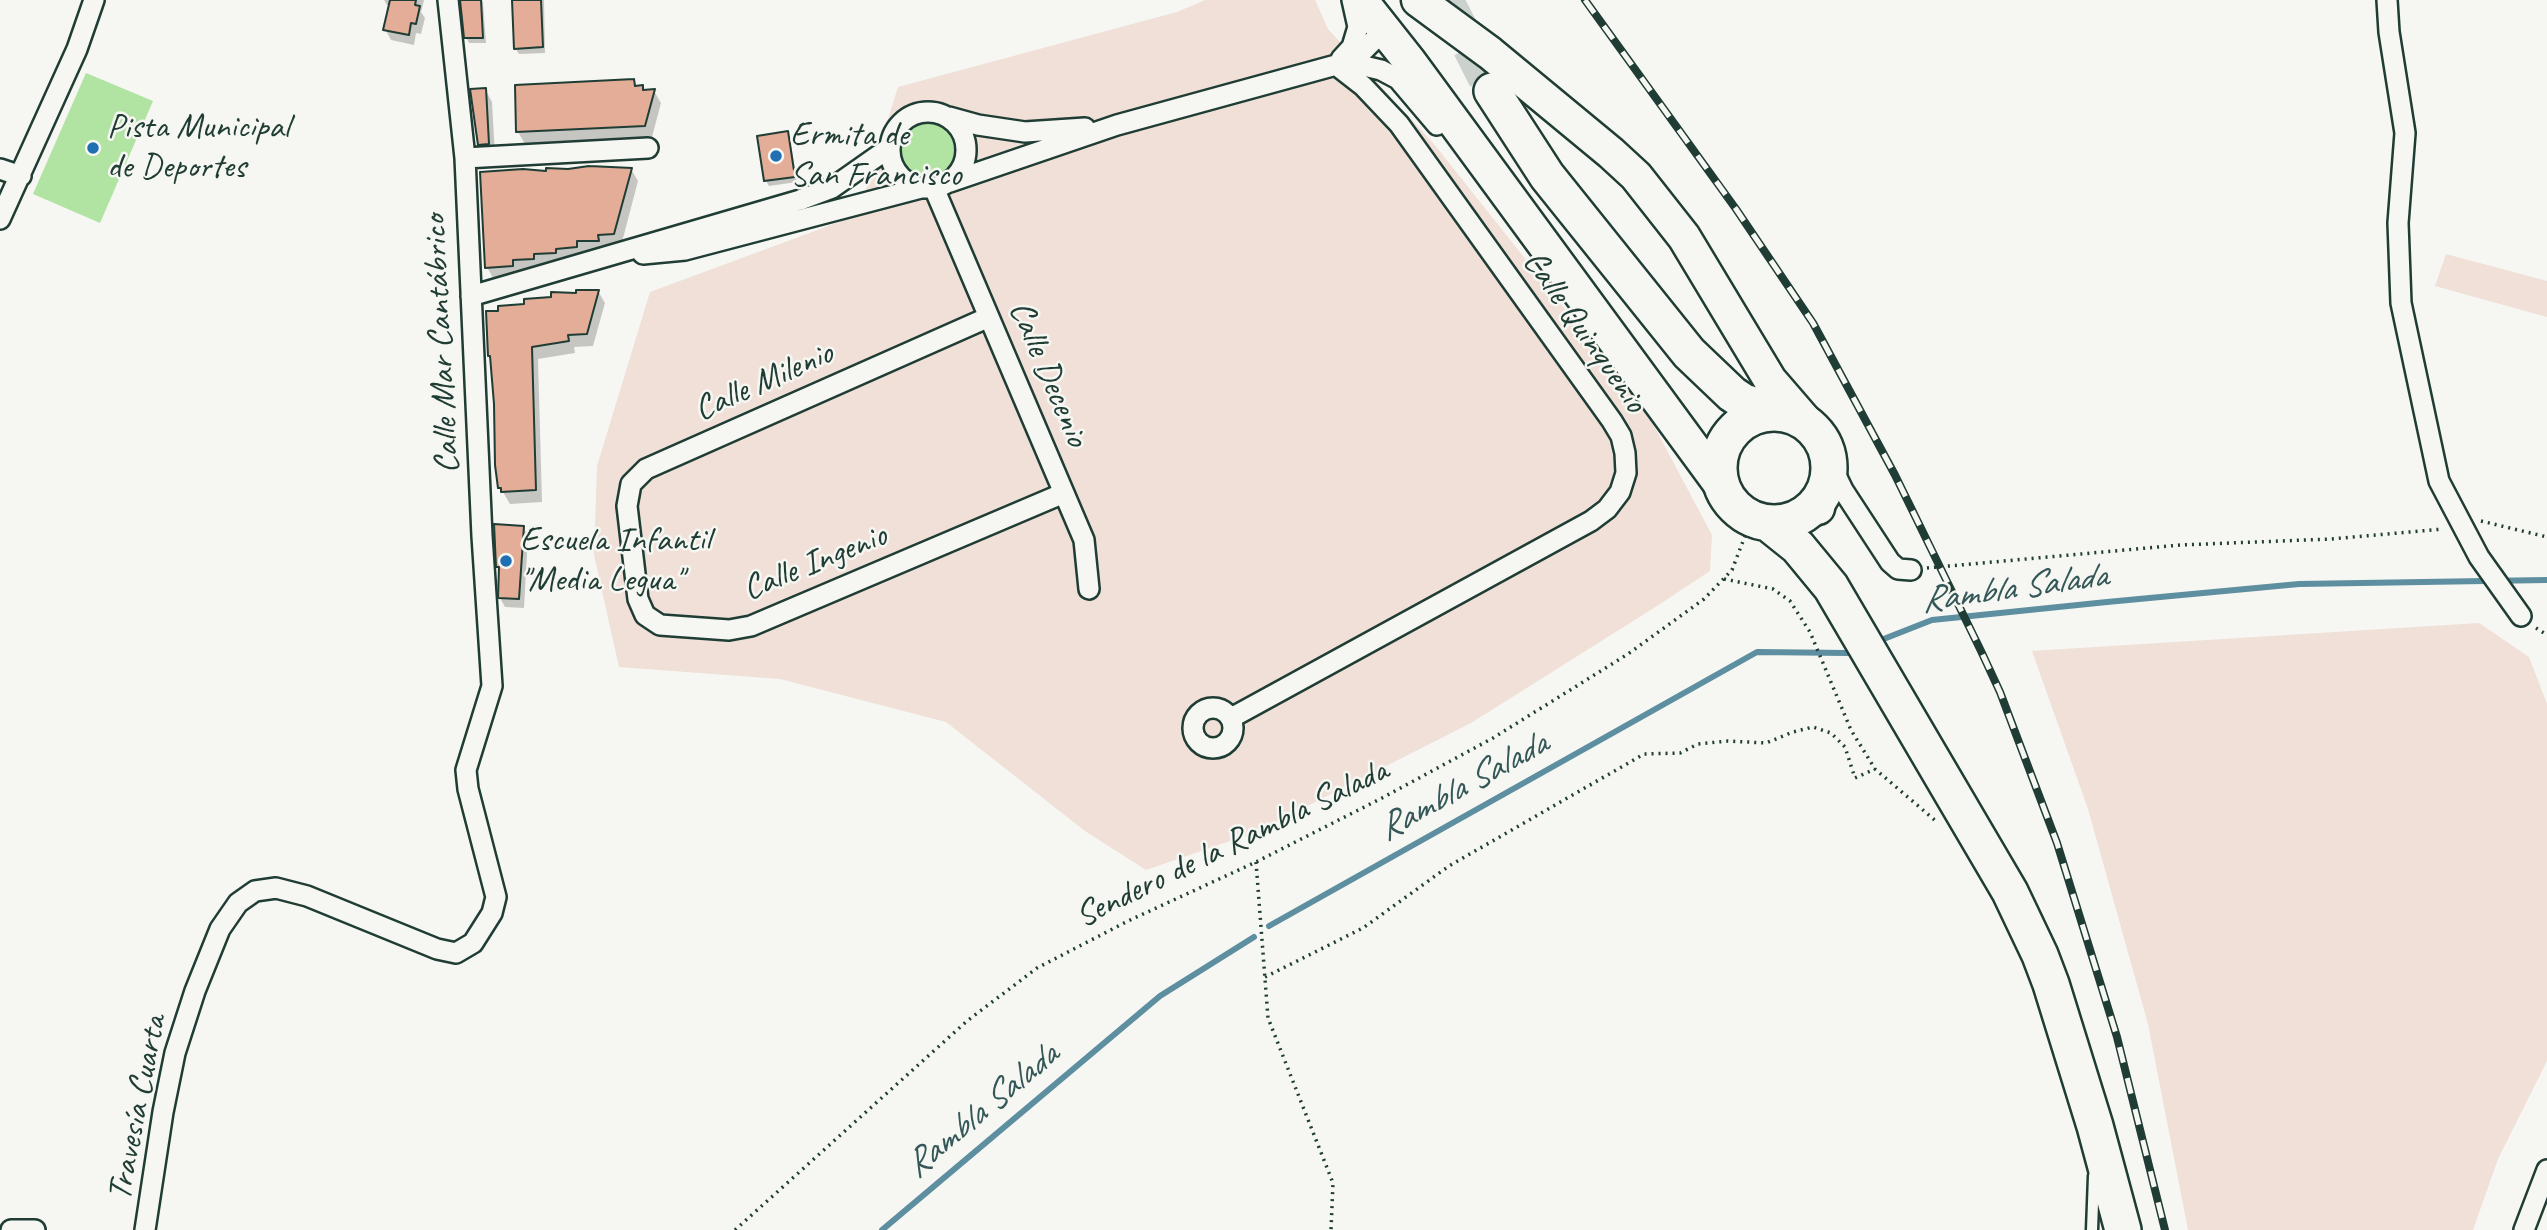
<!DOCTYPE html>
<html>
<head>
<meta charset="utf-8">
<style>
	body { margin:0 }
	canvas { display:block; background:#f6f6f2 }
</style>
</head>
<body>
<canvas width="2547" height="1230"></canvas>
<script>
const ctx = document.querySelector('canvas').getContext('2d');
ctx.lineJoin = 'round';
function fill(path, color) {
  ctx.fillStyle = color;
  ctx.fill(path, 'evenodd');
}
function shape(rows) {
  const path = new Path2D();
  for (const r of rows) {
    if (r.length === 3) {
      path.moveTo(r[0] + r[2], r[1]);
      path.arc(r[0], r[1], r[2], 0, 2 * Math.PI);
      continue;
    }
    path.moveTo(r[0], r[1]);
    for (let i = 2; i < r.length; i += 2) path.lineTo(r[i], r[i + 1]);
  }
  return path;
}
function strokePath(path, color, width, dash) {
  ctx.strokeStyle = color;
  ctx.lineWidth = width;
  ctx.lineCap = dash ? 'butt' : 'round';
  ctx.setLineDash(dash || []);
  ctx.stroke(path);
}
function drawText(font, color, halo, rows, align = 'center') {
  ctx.font = font + ' Caveat,sans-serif';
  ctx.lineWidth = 5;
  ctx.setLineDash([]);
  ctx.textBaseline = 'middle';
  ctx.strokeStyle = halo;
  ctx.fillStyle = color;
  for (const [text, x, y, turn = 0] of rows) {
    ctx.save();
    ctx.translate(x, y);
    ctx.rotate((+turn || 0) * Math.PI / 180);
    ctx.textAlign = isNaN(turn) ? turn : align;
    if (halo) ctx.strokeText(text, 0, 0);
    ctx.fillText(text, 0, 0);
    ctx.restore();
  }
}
fill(shape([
	[1205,0,1315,0,1328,29,1434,144,1646,411,1712,535,1710,571,1657,606,1471,723,1256,832,1146,870,1085,831,946,722,780,679,619,667,594,555,597,466,650,292,858,215,898,87,1177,12],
	[2446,254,2547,281,2547,317,2435,286],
	[2479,623,2529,657,2547,704,2547,1061,2498,1159,2473,1230,2188,1230,2148,1024,2088,809,2032,651]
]), '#f0e0d7');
fill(shape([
	[86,73,153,101,100,223,33,194],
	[928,150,32]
]), '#b1e3a3');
fill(shape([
	[384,0,424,0,421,12,425,18,421,34,416,33,414,45,391,40,385,29,391,6,387,5],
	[461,0,482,0,483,2,486,43,469,43,466,37],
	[514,0,544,0,545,53,519,54,515,48],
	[633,81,638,88,642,87,644,91,654,91,661,103,652,137,525,144,518,132,516,87],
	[485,89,492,102,495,156,487,157,480,144],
	[787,133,790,139,797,182,769,186,766,181],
	[631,169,638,181,621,246,604,247,605,253,583,253,583,259,494,280,487,267,548,173],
	[598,291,605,303,593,346,574,347,575,353,538,359,542,502,510,504,500,487,492,360,489,356,526,306],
	[523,527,528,536,524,608,505,607,500,598,500,570,498,567]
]), '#0003');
strokePath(shape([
	[1876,642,1932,620,2107,602,2299,584,2547,580],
	[1269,926,1757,652,1847,653,1856,649],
	[882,1230,1160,996,1254,937]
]), '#5e8fa0', 6);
const building = shape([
	[390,0,416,0,415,5,420,6,416,24,411,23,409,35,383,30,390,0],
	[460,0,481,0,483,38,464,38,460,0],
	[512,0,541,0,543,47,514,49,512,0],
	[634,79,635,86,643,85,643,90,655,89,645,126,516,132,515,85,634,79],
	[486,88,489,144,478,145,470,89,486,88],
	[788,131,795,177,764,181,757,136,788,131],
	[589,166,632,168,614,234,598,235,599,241,577,241,577,247,556,249,556,253,534,254,534,259,513,260,513,266,485,268,480,172,523,169,546,171,546,168,568,169,589,166],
	[576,290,599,290,587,334,568,335,569,341,532,347,536,490,501,492,501,488,498,488,495,465,494,404,490,356,488,356,486,311,498,311,498,306,524,304,524,299,551,297,551,292,576,293,576,290],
	[494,524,524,526,519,599,498,598,499,567,496,567,494,524]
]);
fill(building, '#e3ad97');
strokePath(building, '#1f3d34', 2);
strokePath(shape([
	[1446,0,1492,91]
]), '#cbd1cc', 35, [35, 18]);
const lane = shape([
	[2092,1230,2094,1176]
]);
const street = shape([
	[2387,0,2389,32,2405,133,2398,223,2401,303,2439,481,2479,557,2521,616],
	[1341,59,1352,47,1358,27,1352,0],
	[1337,65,1364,66,1381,70,1398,79,1437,125],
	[928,150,38],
	[949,117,978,125,1025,132,1085,128],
	[465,158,648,148],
	[0,169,21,176],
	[950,182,1117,125,1336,65,1362,52,1377,37,1382,25],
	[934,188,1084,540,1089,589],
	[0,219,77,49,94,0],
	[643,254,685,250,921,188],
	[471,296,800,200,832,188,889,148],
	[989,317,646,469,631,484,627,506,638,599,645,615,660,625,729,630,751,626,1064,493],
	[1828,459,1843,490,1890,562,1898,569,1911,570],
	[1213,728,20],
	[1231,718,1591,521,1607,509,1620,492,1626,473,1625,453,1621,436,1612,421,1399,124,1363,86,1336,65],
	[11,1230,35,1230],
	[145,1230,163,1112,175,1053,195,991,220,929,238,903,255,891,276,888,307,896,437,949,456,953,473,943,492,913,496,897,468,789,466,770,492,686,482,536,465,158,448,0],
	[2524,1230,2547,1170]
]);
const primary = shape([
	[1361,0,1410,62,1722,487],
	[1418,0,1490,53,1611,153,1636,176,1684,237,1770,380,1808,424],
	[1818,508,1820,498]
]);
const highway = shape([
	[1492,91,1547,176,1689,353,1732,394,1744,402,1780,413],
	[1774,468,55],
	[1768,523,1798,547,1831,587,2010,892,2040,955,2051,984,2095,1126,2123,1230]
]);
strokePath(lane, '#1f3d34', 15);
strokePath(street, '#1f3d34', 24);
strokePath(primary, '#1f3d34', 37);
strokePath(highway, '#1f3d34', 40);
strokePath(shape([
	[2481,521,2547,537],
	[1927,568,2180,545,2331,539,2443,529],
	[1724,579,1773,589,1790,601,1810,632,1851,730,1875,769,1937,822],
	[2536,628,2547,635],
	[1256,862,1268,1018,1333,1183,1331,1230],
	[1265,977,1363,928,1449,866,1644,754,1680,753,1698,744,1728,741,1766,743,1793,732,1813,727,1831,733,1845,747,1855,778,1875,769],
	[735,1230,967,1021,1037,968,1128,921,1256,862,1382,798,1493,738,1628,654,1704,599,1732,570,1745,536]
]), '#1f3d34', 3.5, [2, 5]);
strokePath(lane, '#f6f6f2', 10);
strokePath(street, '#f6f6f2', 19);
strokePath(primary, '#f6f6f2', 32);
strokePath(highway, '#f6f6f2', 35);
const rail = shape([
	[1585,0,1736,209,1813,323,1895,475,1981,651,2000,692,2057,843,2117,1037,2165,1230]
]);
strokePath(rail, '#1f3d34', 8);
strokePath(rail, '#f6f6f2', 5, [16]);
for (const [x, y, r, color] of [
	[93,148,7,"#1f6fb2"],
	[776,156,7,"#1f6fb2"],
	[506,561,7,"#1f6fb2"]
]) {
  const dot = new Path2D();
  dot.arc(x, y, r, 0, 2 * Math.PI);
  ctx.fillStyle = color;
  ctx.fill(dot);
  strokePath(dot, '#f6f6f2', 2.5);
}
drawText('35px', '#1f3d34', '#f6f6f2', [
	["Pista Municipal",107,128],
	["de Deportes",107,168],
	["Ermita de",790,136],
	["San Francisco",790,176],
	["Escuela Infantil",520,541],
	["\"Media Legua\"",520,581]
], 'left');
drawText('35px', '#1f3d34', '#f6f6f2', [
	["Calle Quinquenio",1584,332,55],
	["Calle Mar Cantábrico",442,344,-93],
	["Calle Decenio",1048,374,67],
	["Calle Milenio",764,382,-24],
	["Calle Ingenio",815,563,-22],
	["Sendero de la Rambla Salada",1232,844,-26],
	["Travesía Cuarta",138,1108,-79]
]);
drawText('italic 37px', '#345858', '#f6f6f2', [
	["Rambla Salada",2014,589,-8],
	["Rambla Salada",1463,787,-29],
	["Rambla Salada",982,1111,-40]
]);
</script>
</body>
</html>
